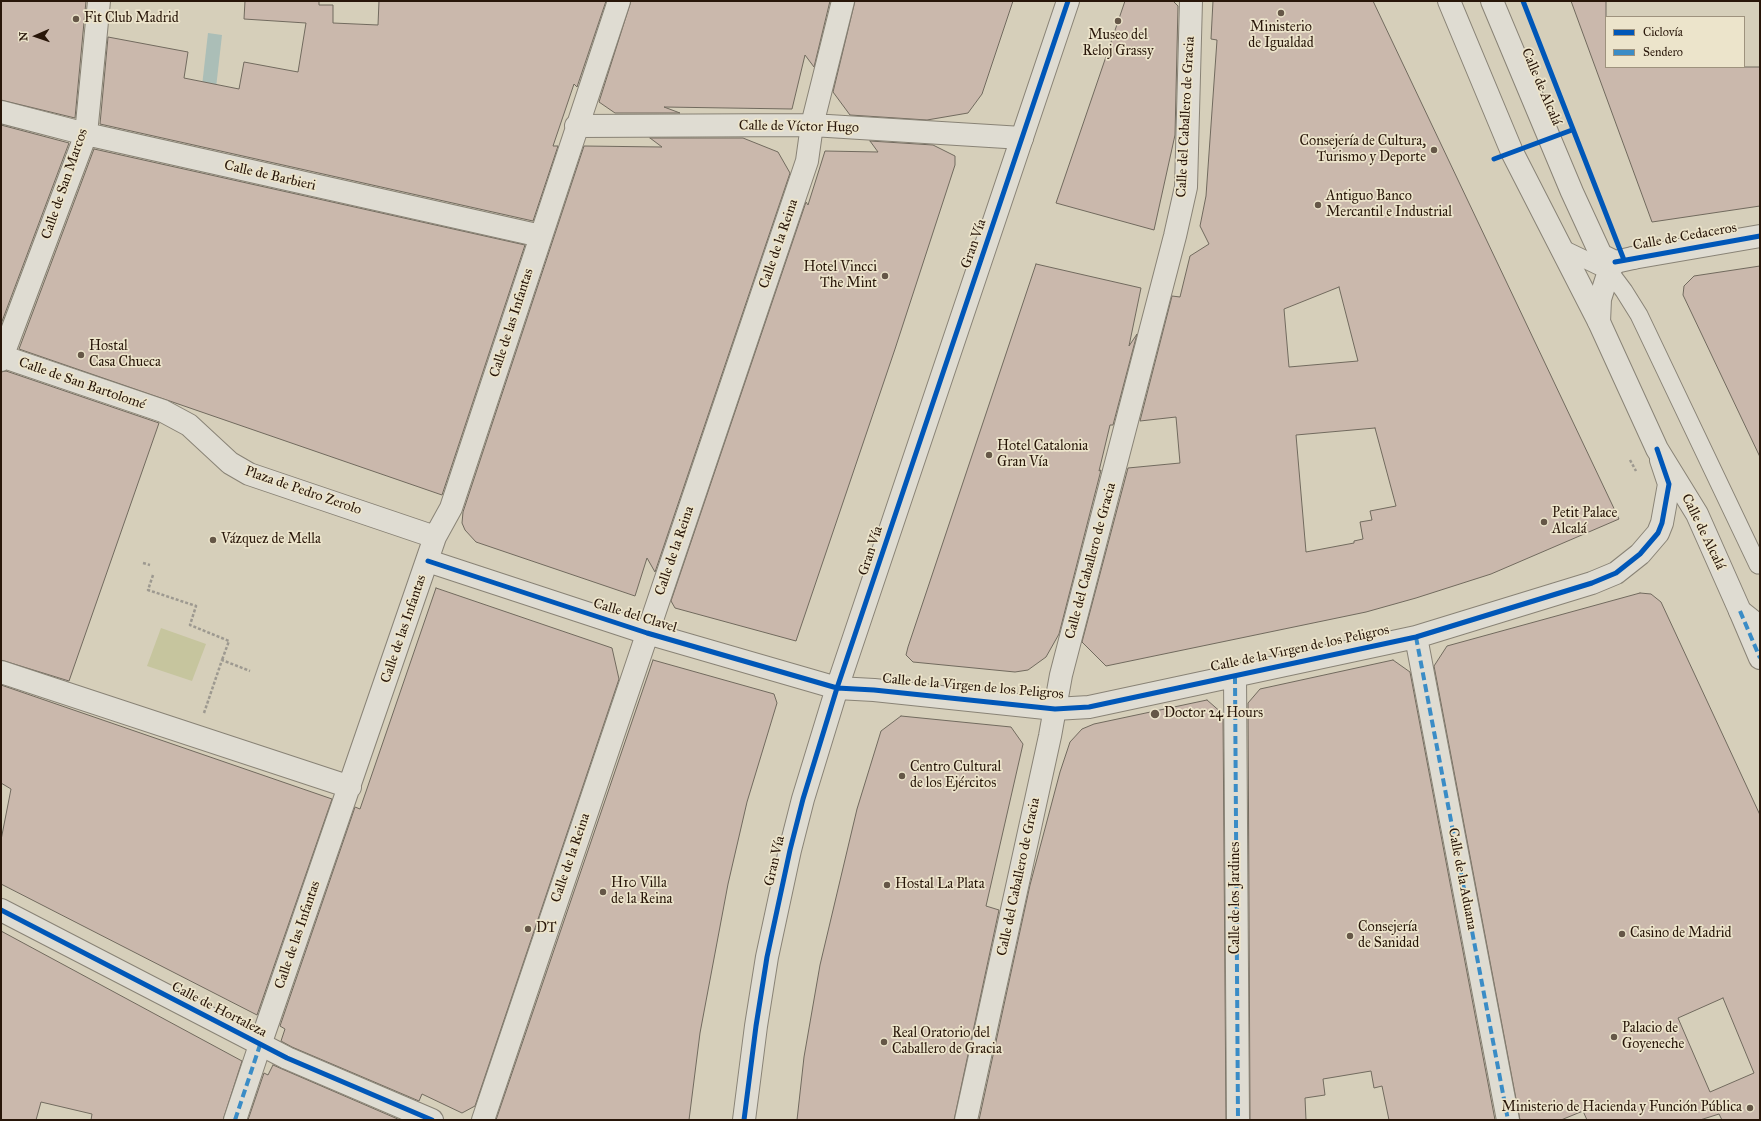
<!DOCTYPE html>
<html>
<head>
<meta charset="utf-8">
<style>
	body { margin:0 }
	#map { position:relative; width:1761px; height:1121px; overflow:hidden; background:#d6cfba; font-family:"IM FELL Great Primer",serif }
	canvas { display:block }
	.frame { position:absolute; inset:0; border:2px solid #281609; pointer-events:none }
	.legend { position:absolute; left:1605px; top:16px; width:140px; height:52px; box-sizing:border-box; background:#ece4cb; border:1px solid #9e927d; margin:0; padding:5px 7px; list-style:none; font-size:12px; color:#281609 }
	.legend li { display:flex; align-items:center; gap:8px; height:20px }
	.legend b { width:20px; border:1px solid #9e927d }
	.north { position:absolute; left:16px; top:16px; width:40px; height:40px; -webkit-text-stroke:3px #ece4cb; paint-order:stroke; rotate:268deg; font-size:11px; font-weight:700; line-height:16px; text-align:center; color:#281609 }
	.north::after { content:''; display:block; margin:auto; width:14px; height:18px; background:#281609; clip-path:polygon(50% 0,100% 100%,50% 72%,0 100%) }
</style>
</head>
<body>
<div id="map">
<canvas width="1761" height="1121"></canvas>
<div class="frame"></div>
<ul class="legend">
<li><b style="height:5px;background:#0057b8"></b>Ciclovía</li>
<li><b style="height:5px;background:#3a8cc6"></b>Sendero</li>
</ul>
<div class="north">N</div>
</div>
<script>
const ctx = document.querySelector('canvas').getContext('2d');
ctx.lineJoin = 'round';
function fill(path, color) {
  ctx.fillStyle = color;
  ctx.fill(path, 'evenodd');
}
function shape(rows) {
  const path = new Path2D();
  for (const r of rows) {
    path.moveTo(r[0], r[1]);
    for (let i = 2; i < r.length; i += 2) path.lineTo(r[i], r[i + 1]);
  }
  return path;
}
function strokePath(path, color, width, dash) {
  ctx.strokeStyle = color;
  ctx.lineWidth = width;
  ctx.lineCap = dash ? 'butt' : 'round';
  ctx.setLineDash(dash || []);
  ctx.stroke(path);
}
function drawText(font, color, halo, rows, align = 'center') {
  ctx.font = font + ' "IM FELL Great Primer",serif';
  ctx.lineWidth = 3.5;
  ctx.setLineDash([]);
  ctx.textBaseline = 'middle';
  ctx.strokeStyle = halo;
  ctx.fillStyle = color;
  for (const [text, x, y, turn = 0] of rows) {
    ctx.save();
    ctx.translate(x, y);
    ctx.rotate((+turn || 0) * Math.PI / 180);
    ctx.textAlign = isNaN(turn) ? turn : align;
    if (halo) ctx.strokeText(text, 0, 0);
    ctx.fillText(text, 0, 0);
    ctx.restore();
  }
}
fill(shape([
	[161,628,206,644,192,681,147,666]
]), '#c6c59e');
fill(shape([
	[208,33,222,35,216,88,202,86]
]), '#abbeb7');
const building = shape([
	[1,1,86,1,75,118,1,100,1,1],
	[245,1,319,1,319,5,333,5,333,23,378,25,379,1,606,1,577,87,574,84,553,146,558,146,533,221,100,124,108,37,188,52,184,78,239,89,244,62,298,72,306,23,244,19,245,1],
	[631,1,830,1,814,67,805,55,792,109,664,107,680,113,615,113,599,102,631,1],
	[855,1,1013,1,982,94,968,113,927,120,850,115,833,92,855,1],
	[1125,1,1173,1,1178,6,1175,135,1154,230,1056,203,1125,1],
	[1213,1,1373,1,1619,519,1491,574,1416,598,1366,612,1106,666,1082,642,1128,468,1180,463,1176,417,1140,421,1172,296,1180,297,1190,256,1209,244,1200,226,1206,196,1217,40,1211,39,1213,1],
	[1339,287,1358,361,1289,367,1284,309,1339,287],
	[1375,428,1396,506,1370,511,1372,520,1360,522,1363,539,1354,541,1354,543,1306,552,1296,435,1375,428],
	[1571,1,1606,1,1606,67,1760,67,1760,206,1652,222,1571,1],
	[1,125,69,143,1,324,1,125],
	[650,138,743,138,778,152,790,173,655,572,647,558,635,596,476,542,465,530,462,523,463,512,584,146,662,147,650,138],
	[870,141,933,145,955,156,955,165,895,349,796,641,675,608,671,601,806,202,808,205,825,151,878,152,870,141],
	[94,149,525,245,442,495,19,349,94,149],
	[1036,264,1141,288,1129,346,1137,334,1113,425,1110,425,1099,471,1101,470,1059,634,1046,657,1028,670,1015,672,913,662,906,655,908,647,1036,264],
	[1760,266,1760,457,1683,295,1684,286,1694,276,1760,266],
	[6,371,159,423,69,681,1,660,1,372,6,371],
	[436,588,612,648,619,679,475,1106,462,1113,422,1094,419,1101,292,1047,281,1041,285,1029,280,1026,355,807,360,809,436,588],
	[1640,593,1651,594,1661,602,1760,815,1760,1120,1722,1120,1719,1114,1700,1120,1587,1120,1583,1111,1561,1120,1520,1120,1434,666,1447,646,1640,593],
	[1723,998,1754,1073,1710,1092,1678,1018,1723,998],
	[653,660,774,694,777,703,747,802,728,884,700,1033,689,1120,496,1120,653,660],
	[1393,660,1410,672,1495,1120,1389,1120,1382,1086,1374,1088,1371,1071,1323,1079,1325,1095,1305,1098,1306,1120,1250,1120,1248,703,1260,689,1393,660],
	[1,685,332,799,257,1015,1,884,1,840,11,789,1,783,1,685],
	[1207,700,1223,714,1226,1120,979,1120,1030,885,1060,772,1070,742,1082,729,1094,724,1207,700],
	[901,716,1011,727,1023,744,986,906,999,910,954,1120,797,1120,804,1057,820,965,857,809,881,731,901,716],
	[1,931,242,1061,223,1120,91,1120,92,1114,41,1102,36,1120,1,1120,1,931],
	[273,1065,282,1069,400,1120,248,1120,264,1073,268,1075,273,1065]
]);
fill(building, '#cab8ac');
strokePath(building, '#716a5e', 1);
const service = shape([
	[1561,248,1609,271],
	[1605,262,1609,271,1624,291,1639,315,1758,565]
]);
const pedestrian = shape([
	[1740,611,1760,658],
	[235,1120,260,1045]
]);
const minor = shape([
	[1,112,86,134,541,236],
	[576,126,812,125,1022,138],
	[1633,258,1760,236],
	[1599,322,1600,299,1609,271,1615,262],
	[1,356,163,411,189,425,230,463,249,474,435,537],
	[1,360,86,134,99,1],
	[428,561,647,633,837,688,874,690,1055,709,1089,707,1416,637,1592,583,1616,573,1640,554,1658,533,1662,523,1669,484,1661,460],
	[1416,637,1508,1120],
	[1,672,350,787],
	[1235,676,1238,1120],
	[260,1045,435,537,451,508,619,1],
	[483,1120,807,161,812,125,843,1],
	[966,1120,1050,736,1061,675,1175,236,1186,187,1191,1]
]);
const tertiary = shape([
	[1449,1,1512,152,1599,322,1657,449,1697,514,1740,611,1760,627],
	[1492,1,1572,192,1601,255,1615,262,1633,258],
	[1,910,287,1058,432,1120],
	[744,1120,756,1026,767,957,790,850,803,799,837,688,1068,1]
]);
strokePath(service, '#898376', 19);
strokePath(pedestrian, '#898376', 24);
strokePath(minor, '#898376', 24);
strokePath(tertiary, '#898376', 24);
strokePath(shape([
	[1630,460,1636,471],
	[143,563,150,565],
	[153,575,148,590,196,606,190,625,229,641,222,660],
	[204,713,222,660,250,671]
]), '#9d9990', 2.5, [3, 2]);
strokePath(service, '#dfdcd2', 17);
strokePath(pedestrian, '#dfdcd2', 22);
strokePath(minor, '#dfdcd2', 22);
strokePath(tertiary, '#dfdcd2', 22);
strokePath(shape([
	[1740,611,1760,658],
	[1416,637,1508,1120],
	[1235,676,1238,1120],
	[235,1120,260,1045]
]), '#3a8cc6', 4, [8, 4]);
strokePath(shape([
	[1523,1,1624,260],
	[1494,159,1572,130],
	[1615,262,1760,236],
	[428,561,647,633,837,688,874,690,1055,709,1089,707,1416,637,1592,583,1616,573,1640,554,1658,533,1662,523,1669,484,1657,449],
	[1,910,287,1058,432,1120],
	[744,1120,756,1026,767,957,790,850,803,799,837,688,1068,1]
]), '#0057b8', 5);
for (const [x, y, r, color] of [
	[1281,13,4,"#655747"],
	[76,19,4,"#655747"],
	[1118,21,4,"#655747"],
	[1434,150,4,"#655747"],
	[1318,205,4,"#655747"],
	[885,276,4,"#655747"],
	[81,355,4,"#655747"],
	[989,455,4,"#655747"],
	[1544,522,4,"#655747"],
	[213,540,4,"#655747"],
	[1155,714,5,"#655747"],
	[902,776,4,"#655747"],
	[887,885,4,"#655747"],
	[603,892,4,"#655747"],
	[528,929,4,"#655747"],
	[1622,934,4,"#655747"],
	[1350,936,4,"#655747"],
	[1614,1037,4,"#655747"],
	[884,1042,4,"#655747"],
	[1750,1108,4,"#655747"]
]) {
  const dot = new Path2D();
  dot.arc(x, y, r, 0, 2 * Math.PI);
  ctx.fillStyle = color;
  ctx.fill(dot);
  strokePath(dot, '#ece4cb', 1.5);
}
drawText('14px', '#281609', '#ece4cb', [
	["Fit Club Madrid",84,19],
	["Ministerio",1281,28,"center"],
	["de Igualdad",1281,44,"center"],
	["Museo del",1118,36,"center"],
	["Reloj Grassy",1118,52,"center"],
	["Consejería de Cultura,",1426,142,"right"],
	["Turismo y Deporte",1426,158,"right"],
	["Antiguo Banco",1326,197],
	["Mercantil e Industrial",1326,213],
	["Hotel Vincci",877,268,"right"],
	["The Mint",877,284,"right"],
	["Hostal",89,347],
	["Casa Chueca",89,363],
	["Hotel Catalonia",997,447],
	["Gran Vía",997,463],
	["Petit Palace",1552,514],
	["Alcalá",1552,530],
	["Vázquez de Mella",221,540],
	["Doctor 24 Hours",1164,714],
	["Centro Cultural",910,768],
	["de los Ejércitos",910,784],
	["H10 Villa",611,884],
	["de la Reina",611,900],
	["Hostal La Plata",895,885],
	["Consejería",1358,928],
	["de Sanidad",1358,944],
	["DT",536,929],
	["Casino de Madrid",1630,934],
	["Palacio de",1622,1029],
	["Goyeneche",1622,1045],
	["Real Oratorio del",892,1034],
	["Caballero de Gracia",892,1050],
	["Ministerio de Hacienda y Función Pública",1742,1108,"right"]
], 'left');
drawText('14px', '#281609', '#ece4cb', [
	["Calle de Alcalá",1541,87,67],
	["Calle del Caballero de Gracia",1186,117,-87],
	["Calle de Víctor Hugo",799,127,1],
	["Calle de Barbieri",270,176,13],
	["Calle de San Marcos",65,184,-71],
	["Calle de Cedaceros",1685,237,-10],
	["Calle de la Reina",779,244,-71],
	["Gran Vía",974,244,-71],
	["Calle de las Infantas",512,323,-72],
	["Calle de San Bartolomé",82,384,19],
	["Plaza de Pedro Zerolo",303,491,19],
	["Calle de Alcalá",1703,532,64],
	["Calle de la Reina",675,551,-71],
	["Gran Vía",871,551,-72],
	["Calle del Caballero de Gracia",1091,561,-75],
	["Calle del Clavel",635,616,17],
	["Calle de las Infantas",404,629,-71],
	["Calle de la Virgen de los Peligros",1300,649,-12],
	["Calle de la Virgen de los Peligros",973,687,5],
	["Calle de la Reina",571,858,-71],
	["Gran Vía",775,861,-77],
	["Calle del Caballero de Gracia",1019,877,-78],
	["Calle de la Aduana",1462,879,79],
	["Calle de los Jardines",1236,898,-90],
	["Calle de las Infantas",298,935,-71],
	["Calle de Hortaleza",219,1010,27]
]);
</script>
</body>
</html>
